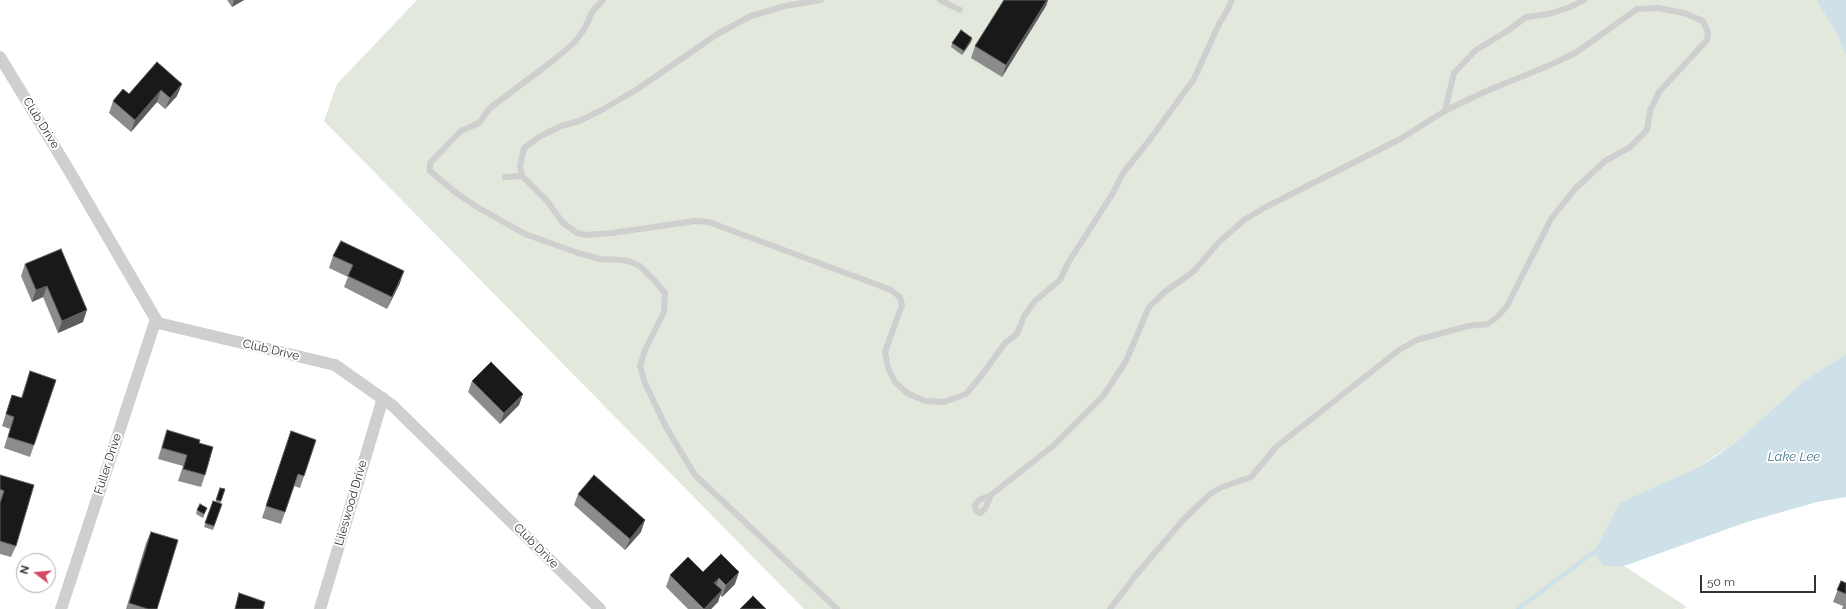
<!DOCTYPE html>
<html>
<head>
<meta charset="utf-8">
<style>
	body { margin:0 }
	#map { position:relative; width:1846px; height:609px; overflow:hidden; background:#fff; font-family:Raleway,sans-serif }
	canvas { display:block }
	.north { position:absolute; left:16px; top:553px; width:40px; height:40px; box-sizing:border-box; background:#fff; border:1px solid #adadad; border-radius:50%; rotate:286deg; font-size:11px; font-weight:700; line-height:16px; text-align:center; color:#323232 }
	.north::after { content:''; display:block; margin:auto; width:14px; height:18px; background:#d4495f; clip-path:polygon(50% 0,100% 100%,50% 72%,0 100%) }
	.scale { position:absolute; left:1700px; top:575px; width:116px; height:18px; box-sizing:border-box; border:2px solid #323232; border-top:0; padding-left:5px; font-size:12px; line-height:14px; white-space:nowrap; color:#323232; -webkit-text-stroke:3px #fff; paint-order:stroke }
</style>
</head>
<body>
<div id="map">
<canvas width="1846" height="609"></canvas>
<div class="north">N</div>
<div class="scale">50 m</div>
</div>
<script>
const ctx = document.querySelector('canvas').getContext('2d');
ctx.lineJoin = 'round';
function fill(path, color) {
  ctx.fillStyle = color;
  ctx.fill(path, 'evenodd');
}
function shape(rows) {
  const path = new Path2D();
  for (const r of rows) {
    path.moveTo(r[0], r[1]);
    for (let i = 2; i < r.length; i += 2) path.lineTo(r[i], r[i + 1]);
  }
  return path;
}
function strokePath(path, color, width, dash) {
  ctx.strokeStyle = color;
  ctx.lineWidth = width;
  ctx.lineCap = dash ? 'butt' : 'round';
  ctx.setLineDash(dash || []);
  ctx.stroke(path);
}
function drawText(font, color, halo, rows, align = 'center') {
  ctx.font = font + ' Raleway,sans-serif';
  ctx.lineWidth = 4;
  ctx.setLineDash([]);
  ctx.textBaseline = 'middle';
  ctx.strokeStyle = halo;
  ctx.fillStyle = color;
  for (const [text, x, y, turn = 0] of rows) {
    ctx.save();
    ctx.translate(x, y);
    ctx.rotate((+turn || 0) * Math.PI / 180);
    ctx.textAlign = isNaN(turn) ? turn : align;
    if (halo) ctx.strokeText(text, 0, 0);
    ctx.fillText(text, 0, 0);
    ctx.restore();
  }
}
fill(shape([
	[417,0,1816,0,1836,32,1846,56,1846,354,1805,380,1736,442,1697,468,1603,566,1624,566,1687,607,1683,609,804,609,324,121,337,84]
]), '#e3e8dc');
fill(shape([
	[1816,0,1846,0,1846,56,1836,32],
	[1846,354,1846,497,1817,502,1747,522,1624,566,1603,566,1594,552,1620,503,1697,468,1715,457,1736,442,1805,380]
]), '#cee0e8');
strokePath(shape([
	[1518,609,1594,552,1598,554]
]), '#cee0e8', 4.5);
strokePath(shape([
	[603,0,592,12,585,28,575,42,550,63,490,108,479,123,461,131,430,163,430,171,455,192,477,207,525,234,578,253,600,259,623,260,631,262,640,266,654,280,665,293,664,312,645,350,640,366,645,383,666,427,695,475,837,609],
	[940,0,960,10],
	[1445,111,1454,73,1476,50,1509,30,1526,17,1549,14,1570,7,1584,0],
	[522,176,548,202,562,222,577,233,586,235,612,233,695,221,709,222,891,290,900,297,902,305,885,352,888,368,895,382,907,393,925,401,944,402,966,394,982,375,1005,343,1017,334,1024,316,1035,301,1060,280,1068,263,1113,193,1123,173,1148,142,1194,79,1219,24,1228,9,1232,0],
	[505,177,522,176,520,166,524,148,539,137,561,126,579,121,600,111,636,90,719,33,751,16,785,6,821,0],
	[991,495,985,509,980,513,976,511,975,505,979,500,991,495,1053,446,1104,395,1126,361,1149,307,1166,291,1194,271,1218,243,1244,220,1264,208,1400,139,1445,111,1482,93,1550,65,1577,52,1637,9,1658,8,1684,13,1703,21,1708,32,1707,40,1659,92,1650,111,1647,130,1629,148,1605,161,1574,190,1551,219,1507,306,1497,317,1488,324,1468,326,1417,340,1399,350,1276,447,1251,477,1222,487,1210,494,1184,519,1136,575,1110,609]
]), '#cfcfcf', 6);
strokePath(shape([
	[0,57,67,167,158,323,335,365,393,406,600,609],
	[61,609,156,319],
	[320,609,383,398]
]), '#cfcfcf', 12);
fill(shape([
	[227,0,244,0,232,7],
	[1004,0,1048,0,1046,6,1002,77,971,58,975,46],
	[972,38,971,42,962,55,951,47,952,43],
	[157,62,177,96,165,109,157,102,131,132,109,113,113,101,129,94],
	[333,256,400,283,387,309,344,287,348,277,329,268],
	[25,264,83,322,58,333,43,297,32,302,21,276],
	[30,371,34,445,30,457,4,448,10,429,2,426,12,395,21,398],
	[472,381,523,394,519,405,500,424,468,392],
	[167,430,199,443,205,475,201,487,178,481,183,466,158,459,163,442],
	[291,431,304,476,300,488,294,486,281,524,262,518],
	[0,475,16,546,11,557,0,554],
	[220,488,225,489,220,504,222,504,213,530,204,527,213,501,216,502],
	[578,494,641,532,625,550,574,505],
	[207,508,203,518,196,514,197,510],
	[151,532,157,609,126,609,146,543],
	[703,572,735,584,722,597,720,595,718,602,711,609,688,609,666,587,670,575],
	[1841,581,1846,583,1846,609,1842,609,1843,606,1833,602]
]), '#8c8c8c');
fill(shape([
	[234,0,244,0,232,7],
	[1047,0,1048,0,1046,6,1002,77,1006,65],
	[972,38,971,42,962,55,964,51],
	[182,84,177,96,165,109,170,98],
	[161,90,157,102,131,132,135,120],
	[404,271,400,283,387,309,392,297],
	[47,286,43,297,32,302,36,290],
	[87,310,83,322,58,333,62,321],
	[523,394,519,405,500,424,504,413],
	[645,520,641,532,625,550,630,539],
	[739,572,735,584,722,597,726,585],
	[719,578,715,589,714,583],
	[722,590,718,602,711,609,703,609]
]), '#5e5e5e');
const building = shape([
	[1004,0,1047,0,1006,65,975,46,1004,0],
	[961,30,972,38,964,51,952,43,961,30],
	[157,62,182,84,170,98,161,90,135,120,113,101,123,89,129,94,157,62],
	[341,241,404,271,392,297,348,276,353,265,333,256,341,241],
	[61,249,87,310,62,321,47,286,36,290,25,264,61,249],
	[491,362,523,394,504,413,472,381,491,362],
	[30,371,56,380,34,445,8,437,14,417,6,414,12,395,22,398,30,371],
	[167,430,200,440,199,443,213,447,205,475,183,469,187,455,162,448,167,430],
	[291,431,316,440,304,476,298,474,285,512,266,506,291,431],
	[0,475,34,485,16,546,0,541,0,503,4,491,0,489,0,475],
	[594,475,645,520,630,539,578,494,594,475],
	[220,488,225,489,221,501,216,500,220,488],
	[213,501,222,504,214,526,205,523,213,501],
	[200,504,207,508,204,514,197,510,200,504],
	[151,532,178,540,157,609,148,609,129,603,151,532],
	[721,554,739,572,726,585,719,578,714,583,722,590,704,609,670,575,688,557,703,572,721,554],
	[1841,581,1846,583,1846,594,1837,590,1841,581],
	[239,593,265,602,263,609,235,609,239,593],
	[753,596,766,609,740,609,753,596]
]);
fill(building, '#191919');
strokePath(building, '#5e5e5e', 1);
drawText('12px', '#323232', '#fff', [
	["Club Drive",41,123,58],
	["Club Drive",271,350,13],
	["Fuller Drive",108,464,-72],
	["Lileswood Drive",351,503,-74],
	["Club Drive",536,546,45]
]);
drawText('italic 13px', '#47788d', '#fff', [
	["Lake Lee",1794,457]
]);
</script>
</body>
</html>
